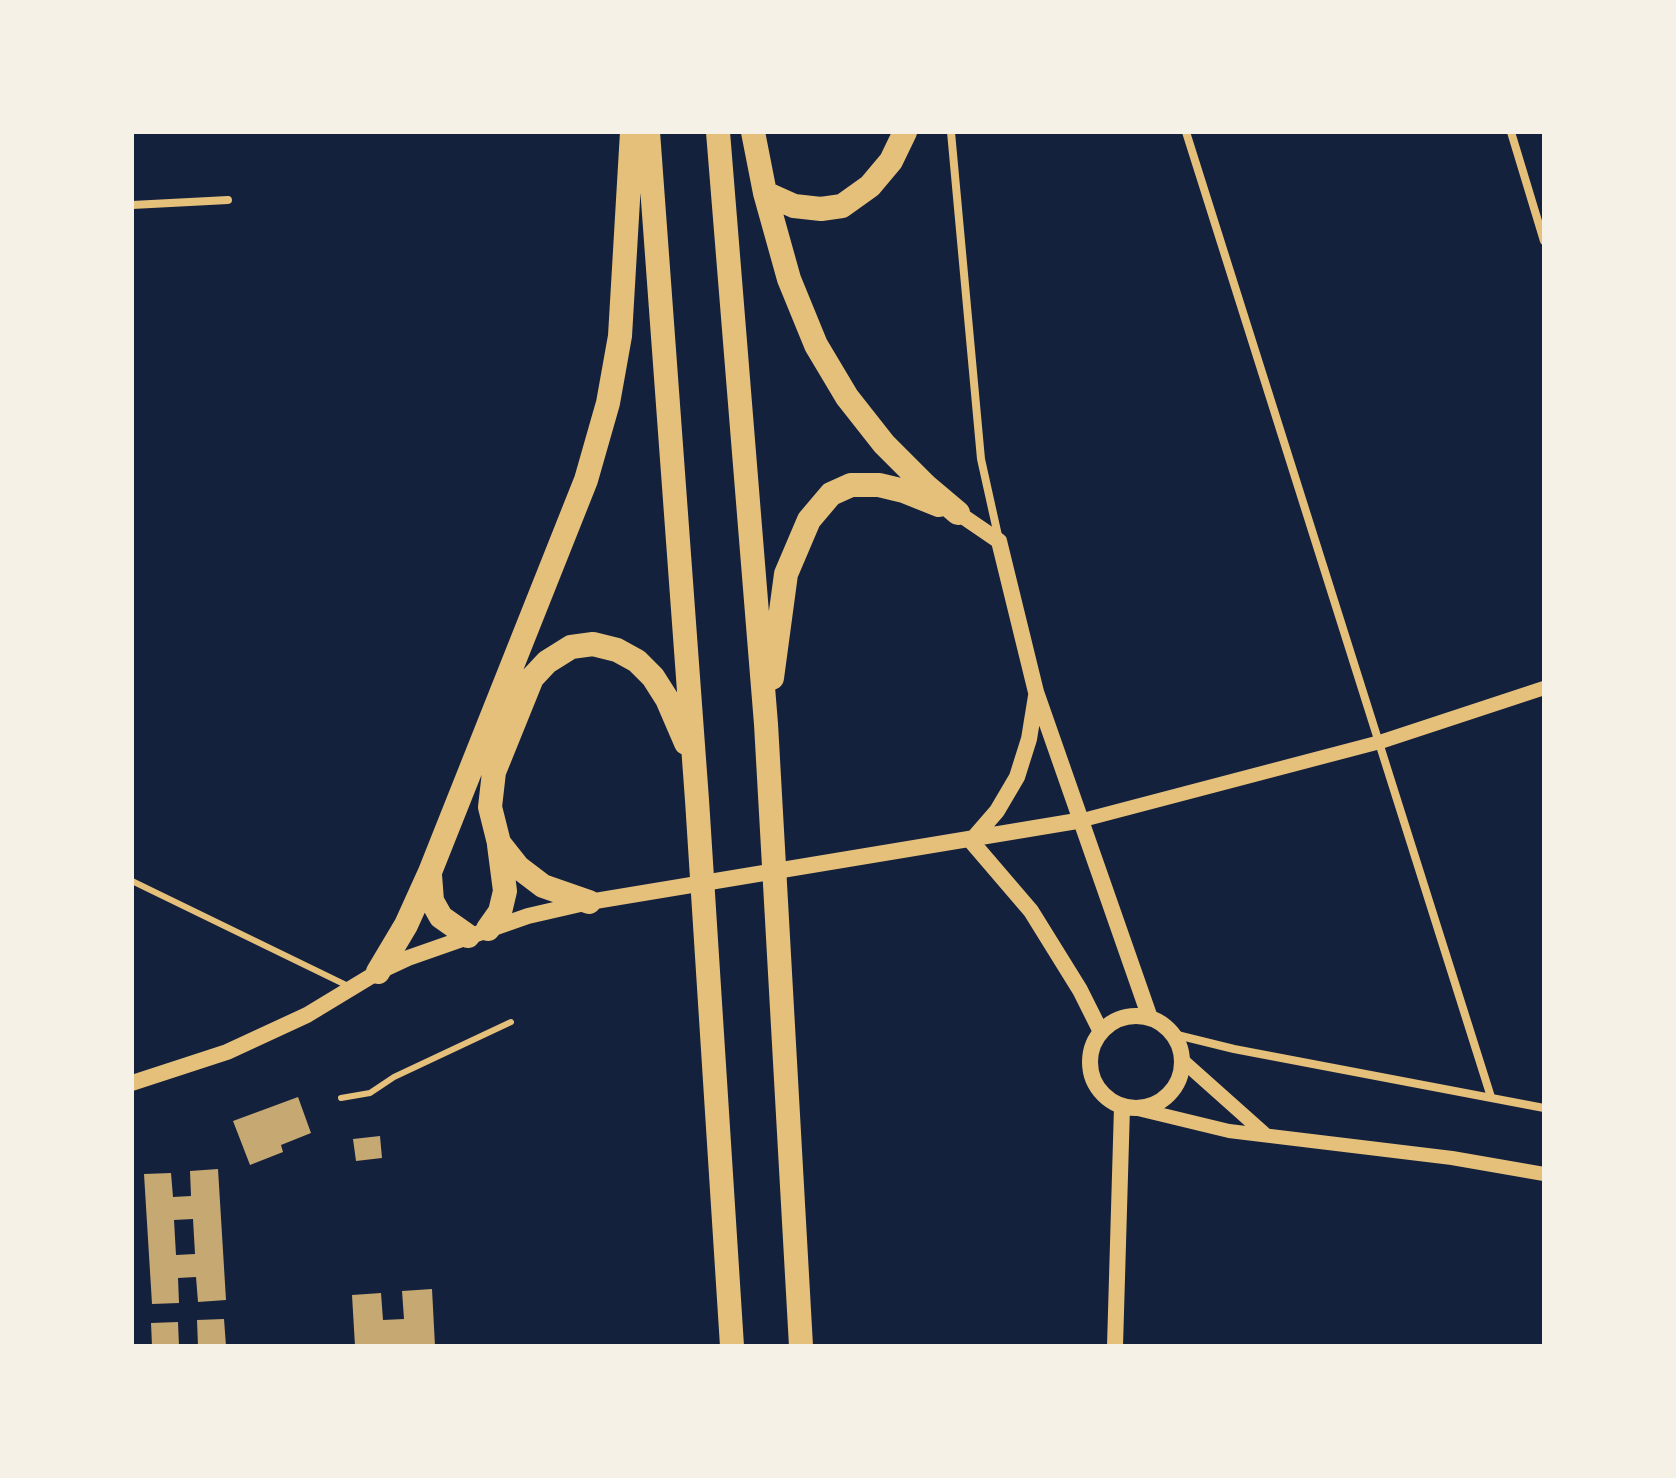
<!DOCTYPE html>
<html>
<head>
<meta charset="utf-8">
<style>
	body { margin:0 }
	#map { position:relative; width:1676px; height:1478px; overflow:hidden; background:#14213d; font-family:Jost,sans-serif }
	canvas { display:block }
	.frame { position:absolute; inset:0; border:134px solid #f6f1e7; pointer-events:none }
</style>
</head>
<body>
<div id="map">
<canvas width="1676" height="1478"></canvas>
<div class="frame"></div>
</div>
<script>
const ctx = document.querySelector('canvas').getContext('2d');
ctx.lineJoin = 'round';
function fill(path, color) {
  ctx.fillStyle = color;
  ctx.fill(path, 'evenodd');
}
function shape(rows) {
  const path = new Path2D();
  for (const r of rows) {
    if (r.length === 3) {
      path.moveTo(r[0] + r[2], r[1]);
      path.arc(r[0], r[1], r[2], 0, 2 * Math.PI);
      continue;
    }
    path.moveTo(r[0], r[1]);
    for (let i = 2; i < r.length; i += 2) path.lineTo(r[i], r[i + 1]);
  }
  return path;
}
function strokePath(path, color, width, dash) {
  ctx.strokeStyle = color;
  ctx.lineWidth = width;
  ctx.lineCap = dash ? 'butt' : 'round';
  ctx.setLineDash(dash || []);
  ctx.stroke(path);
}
fill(shape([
	[298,1097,311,1133,281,1145,283,1152,250,1165,233,1121],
	[380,1136,382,1158,356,1161,353,1139],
	[218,1169,226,1300,198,1302,196,1277,178,1278,179,1303,152,1304,144,1174,171,1173,173,1197,191,1196,190,1171],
	[193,1219,195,1254,176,1255,174,1220],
	[432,1289,435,1346,406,1346,405,1344,355,1346,352,1295,381,1293,383,1320,404,1319,402,1291],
	[224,1319,226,1346,198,1346,197,1320],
	[178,1322,179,1346,152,1346,151,1323]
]), '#c6a872');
strokePath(shape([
	[132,881,348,986],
	[341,1098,370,1093,394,1077,511,1022]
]), '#e5c07b', 6);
strokePath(shape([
	[951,132,981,459,999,540],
	[1186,132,1491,1097],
	[1511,132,1544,241],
	[132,205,228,200],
	[1173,1034,1234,1049,1544,1108]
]), '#e5c07b', 8);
strokePath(shape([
	[1083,820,1380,742,1544,688],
	[1183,1061,1266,1135],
	[1138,1109,1229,1131,1452,1158,1544,1174]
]), '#e5c07b', 14);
strokePath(shape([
	[958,513,999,541,1036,692,1150,1018],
	[971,841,1031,911,1080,990,1101,1032],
	[971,841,997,811,1017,777,1029,739,1036,696],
	[1136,1062,46],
	[132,1083,227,1052,307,1015,378,972,408,958,528,916,589,902,1083,820],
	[1115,1346,1122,1107]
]), '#e5c07b', 16);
strokePath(shape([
	[648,132,697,800,732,1346],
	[718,132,766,724,801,1346],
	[753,132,765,193,789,279,816,345,847,397,884,444,926,486,958,513],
	[765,193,794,206,821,209,842,206,870,186,891,161,905,132],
	[772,678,786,574,809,520,831,494,851,485,879,485,904,491,939,505],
	[430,875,432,901,441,917,468,936],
	[589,902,543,886,518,867,499,843,490,807,494,772,532,678,547,662,571,647,593,644,617,650,637,661,653,677,667,699,686,743],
	[488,929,500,912,505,891,499,845],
	[378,972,406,925,430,872,586,480,608,403,620,336,632,132]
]), '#e5c07b', 24);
</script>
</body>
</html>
